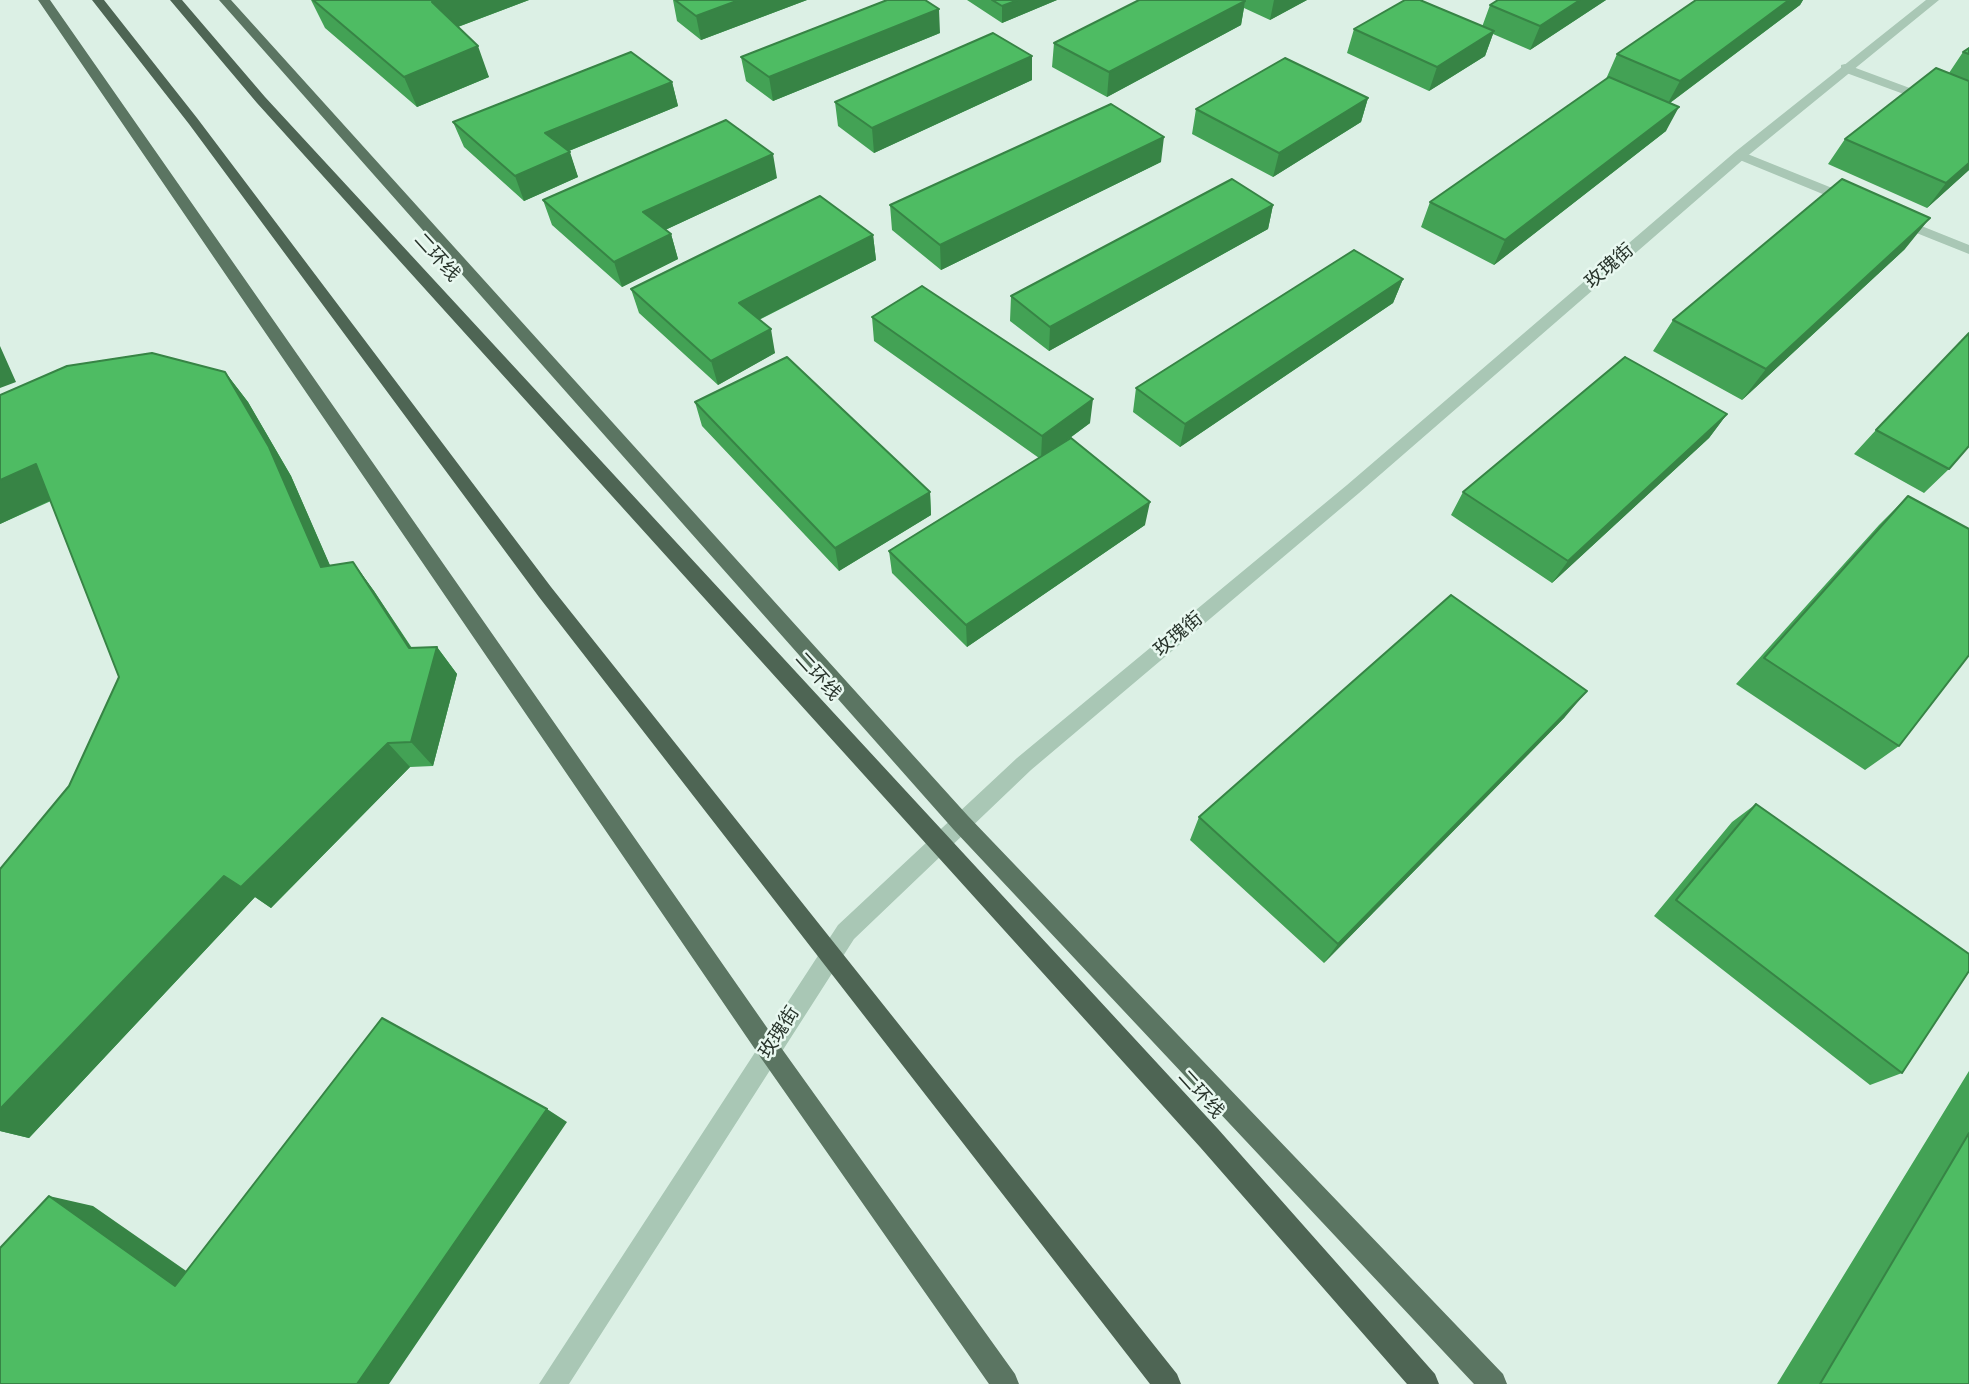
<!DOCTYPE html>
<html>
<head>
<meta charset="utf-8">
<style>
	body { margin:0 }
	canvas { display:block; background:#dcf0e5 }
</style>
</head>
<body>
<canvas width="1969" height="1384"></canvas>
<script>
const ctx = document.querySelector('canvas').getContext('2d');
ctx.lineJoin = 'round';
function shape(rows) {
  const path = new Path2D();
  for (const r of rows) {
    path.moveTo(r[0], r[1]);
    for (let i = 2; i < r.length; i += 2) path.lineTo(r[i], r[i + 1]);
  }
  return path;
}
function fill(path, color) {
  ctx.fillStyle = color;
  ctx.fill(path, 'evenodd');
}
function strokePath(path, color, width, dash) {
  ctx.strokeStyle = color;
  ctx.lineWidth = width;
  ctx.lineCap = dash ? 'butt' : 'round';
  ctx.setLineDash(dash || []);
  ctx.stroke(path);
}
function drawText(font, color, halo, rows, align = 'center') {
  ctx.font = font + ' "Titillium Web","Noto Sans SC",sans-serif';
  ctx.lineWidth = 5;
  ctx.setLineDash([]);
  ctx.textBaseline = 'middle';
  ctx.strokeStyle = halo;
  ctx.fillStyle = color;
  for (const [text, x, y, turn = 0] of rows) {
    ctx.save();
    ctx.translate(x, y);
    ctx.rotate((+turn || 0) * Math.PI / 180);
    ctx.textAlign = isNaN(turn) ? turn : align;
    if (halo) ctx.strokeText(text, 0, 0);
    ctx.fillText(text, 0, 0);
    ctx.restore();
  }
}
fill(shape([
	[1845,64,1969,110,1969,118,1841,71,1841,65,1845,64],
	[1740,151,1857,198,1859,201,1852,205,1847,204,1735,158,1733,155,1740,151],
	[1899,217,1969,245,1969,254,1894,224,1894,218,1899,217]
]), '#a9c7b5');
fill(shape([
	[1926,0,1939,0,1745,158,1359,493,1031,770,854,939,569,1384,539,1384,838,925,1017,758,1347,485,1735,152,1926,0]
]), '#a9c7b5');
fill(shape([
	[38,0,50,0,777,1042,1015,1374,1019,1384,989,1384,761,1058,38,0],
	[219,0,231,0,968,816,1503,1374,1507,1384,1474,1384,954,830,219,0]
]), '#5b7562');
fill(shape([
	[92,0,104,0,197,118,551,587,1177,1374,1181,1384,1150,1384,539,597,189,124,92,0],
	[170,0,182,0,265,97,1218,1129,1435,1374,1439,1384,1407,1384,1200,1147,257,103,170,0]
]), '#4e6554');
fill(shape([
	[311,0,529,0,458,27,489,77,417,107,325,28],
	[673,0,807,0,701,40,677,21],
	[967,0,1057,0,1002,23],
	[1139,0,1307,0,1270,20,1244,8,1241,25,1107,97,1052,67,1054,43],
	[1498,0,1606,0,1530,50,1493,34,1485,56,1429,91,1347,53,1354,29,1482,27,1490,5],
	[1696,0,1803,0,1800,5,1670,103,1666,131,1494,265,1421,227,1430,202,1606,79,1617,54],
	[940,33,773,101,746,81,741,57],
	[1969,48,1969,170,1927,208,1828,164,1845,139,1949,73,1963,52],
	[1032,56,1032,80,874,153,838,126,835,102],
	[672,82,678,106,569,151,578,177,524,201,464,147,453,122],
	[1368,98,1361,122,1273,177,1192,134,1196,109],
	[1161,162,941,270,892,230,890,205],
	[777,178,665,230,671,234,678,259,622,287,552,225,543,200],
	[1273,205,1268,229,1049,351,1010,321,1011,296],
	[873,235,876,260,759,320,775,353,718,385,639,313,631,289],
	[1905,249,1742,400,1653,351,1673,320],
	[1403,279,1393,303,1180,447,1133,412,1136,388],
	[872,317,1090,423,1062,444,1145,525,967,647,892,573,889,551,1039,458,874,341],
	[225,372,248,402,291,476,330,566,353,562,374,591,412,648,437,647,457,674,433,766,410,767,271,908,255,897,29,1138,0,1131,0,869,69,786,119,677,51,501,0,524,0,395],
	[695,402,930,492,931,515,839,571,702,426],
	[1727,414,1709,438,1552,583,1451,515,1463,492],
	[1876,430,1949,469,1924,493,1854,454],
	[1908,496,1899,746,1865,770,1736,684,1879,525],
	[1565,717,1324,963,1190,840,1199,817],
	[1756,804,1902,1073,1870,1085,1654,916,1732,822],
	[1969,1071,1969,1384,1777,1384]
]), '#43a255');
fill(shape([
	[437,0,529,0,444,32,432,2],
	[739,0,807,0,701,40,696,16],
	[1018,0,1057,0,1002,23,1002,6],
	[1274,0,1307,0,1270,20],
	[1580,0,1606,0,1530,50,1540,26],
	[1789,0,1803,0,1800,5,1667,105,1680,81],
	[1245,1,1241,25,1107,97,1109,72],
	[939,9,940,33,773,101,769,77],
	[1494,31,1485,56,1429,91,1437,67],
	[478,46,489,77,417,107,404,77],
	[1032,56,1032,80,874,153,872,128],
	[672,82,678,106,554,157,545,133],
	[1368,98,1361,122,1273,177,1279,153],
	[1679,107,1666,131,1494,265,1505,240],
	[1164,137,1161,162,941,270,940,245],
	[570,152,578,177,524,201,515,176],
	[773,154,777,178,650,237,643,212],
	[1969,163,1969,170,1927,208,1946,183],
	[1273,205,1268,229,1049,351,1050,327],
	[1930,218,1905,249,1742,400,1766,369],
	[671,234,678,259,622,287,614,262],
	[873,235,876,260,744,327,739,303],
	[1403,279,1393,303,1180,447,1185,424],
	[771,329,775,353,718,385,711,361],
	[0,346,16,382,0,388],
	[225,372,248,402,291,476,343,595,321,567],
	[1093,399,1090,423,1041,459,1042,436],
	[1727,414,1709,438,1552,583,1568,561],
	[36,464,66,493,0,524,0,480],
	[930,492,931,515,839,571,835,548],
	[1150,502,1145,525,967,647,966,625],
	[353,562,374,591,429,675,409,648],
	[437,647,457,674,433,766,411,742],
	[1587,691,1565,717,1324,963,1338,944],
	[388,743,410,767,271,908,255,897,29,1138,0,1131,0,1109,224,876],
	[547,1109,567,1122,389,1384,357,1384],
	[49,1196,93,1206,215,1291,175,1286]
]), '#378445');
const building = shape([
	[313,0,437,0,432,2,478,46,404,77,313,0],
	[675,0,739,0,696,16,675,0],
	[887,0,925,0,939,9,769,77,741,57,887,0],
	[992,0,1018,0,1002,6,992,0],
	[1139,0,1243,0,1245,1,1109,72,1054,43,1139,0],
	[1405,0,1420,0,1494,31,1437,67,1354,29,1405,0],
	[1498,0,1580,0,1540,26,1490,5,1498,0],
	[1696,0,1789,0,1680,81,1617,54,1696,0],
	[993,33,1032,56,872,128,835,102,993,33],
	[1969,48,1969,54,1963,52,1969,48],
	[631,52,672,82,545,133,570,152,515,176,453,122,631,52],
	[1285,58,1368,98,1279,153,1196,109,1285,58],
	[1936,68,1969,81,1969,163,1946,183,1845,139,1936,68],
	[1609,77,1679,107,1505,240,1430,202,1609,77],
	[1111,104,1164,137,940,245,890,205,1111,104],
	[726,120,773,154,643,212,671,234,614,262,543,200,726,120],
	[1232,179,1273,205,1050,327,1011,296,1232,179],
	[1842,179,1930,218,1766,369,1673,320,1842,179],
	[820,196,873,235,739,303,771,329,711,361,631,289,820,196],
	[1354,250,1403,279,1185,424,1136,388,1354,250],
	[922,286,1093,399,1042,436,872,317,922,286],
	[1969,333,1969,446,1949,469,1876,430,1969,333],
	[152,353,225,372,269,447,321,567,353,562,409,648,437,647,411,742,388,743,241,887,224,876,0,1109,0,869,69,786,119,677,36,464,0,480,0,395,67,366,152,353],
	[787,357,930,492,835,548,695,402,787,357],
	[1625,357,1727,414,1568,561,1463,492,1625,357],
	[1071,438,1150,502,966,625,889,551,1071,438],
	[1908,496,1969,529,1969,655,1899,746,1764,658,1908,496],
	[1451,595,1587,691,1338,944,1199,817,1451,595],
	[1756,804,1969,954,1969,971,1902,1073,1676,900,1756,804],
	[382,1018,547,1109,357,1384,0,1384,0,1248,49,1196,175,1286,382,1018],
	[1969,1133,1969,1384,1820,1384,1969,1133]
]);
fill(building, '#4ebc63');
strokePath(building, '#378445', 2);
drawText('19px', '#28342b', '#e8f8f0', [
	["二环线",436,258,48],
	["玫瑰街",1610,267,-41],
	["玫瑰街",1179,635,-40],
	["二环线",817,677,48],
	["玫瑰街",780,1033,-57],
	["二环线",1200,1095,48]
]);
</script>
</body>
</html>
